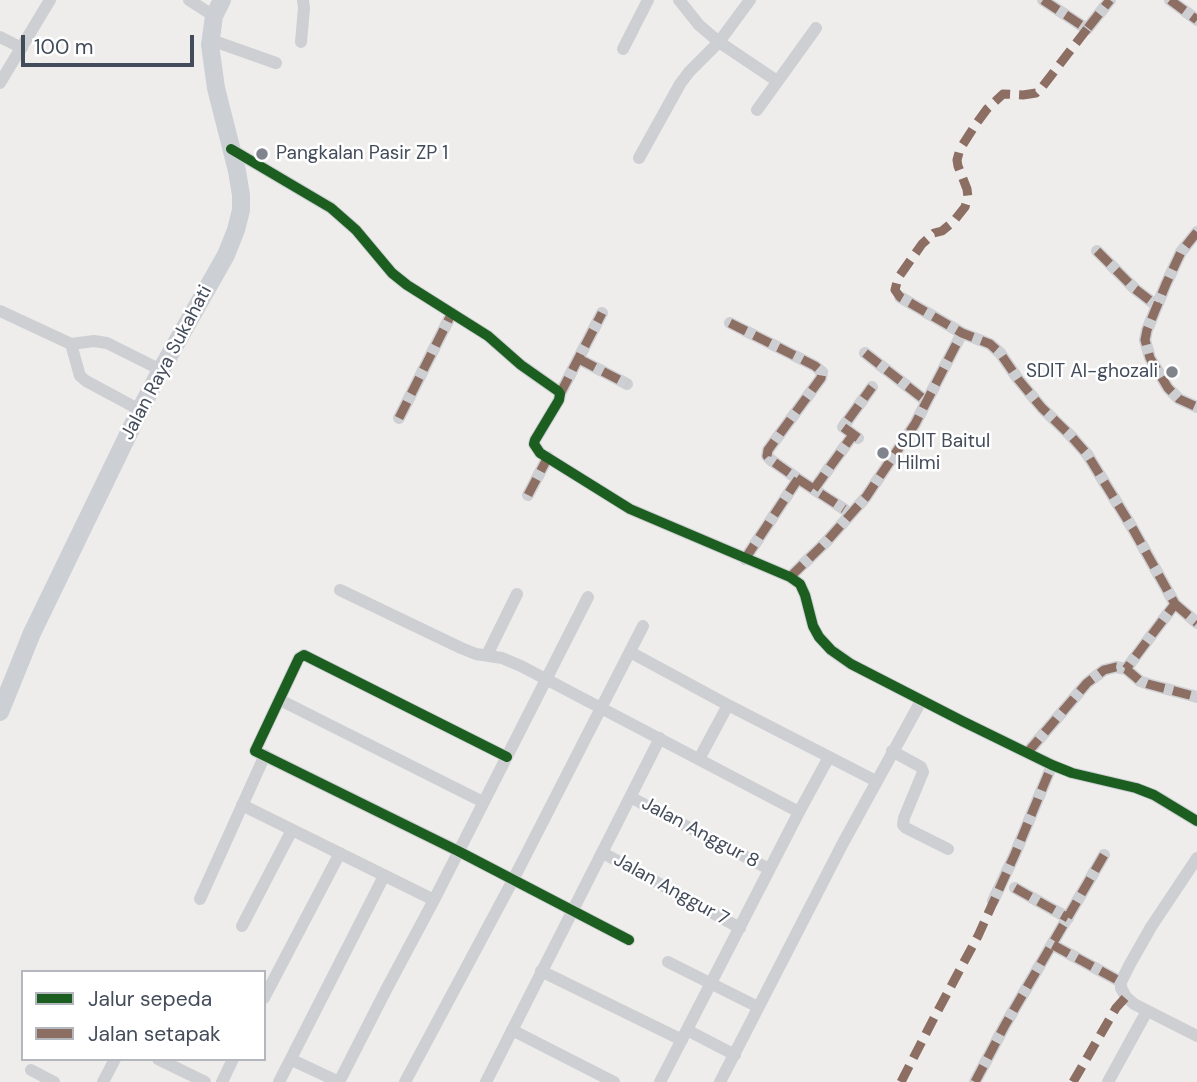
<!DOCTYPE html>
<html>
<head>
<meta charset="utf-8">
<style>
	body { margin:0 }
	#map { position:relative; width:1197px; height:1082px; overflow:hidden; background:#eeedec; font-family:"DM Sans",sans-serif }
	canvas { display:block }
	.legend { position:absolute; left:21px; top:970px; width:245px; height:91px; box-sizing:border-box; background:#fff; border:2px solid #b4b7bd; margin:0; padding:9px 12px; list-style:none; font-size:21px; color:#434c5a }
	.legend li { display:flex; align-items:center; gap:14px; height:35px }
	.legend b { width:35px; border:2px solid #b4b7bd }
	.scale { position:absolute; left:21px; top:35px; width:173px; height:32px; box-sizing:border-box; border:4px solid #434c5a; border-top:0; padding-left:9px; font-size:21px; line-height:24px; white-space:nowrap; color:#434c5a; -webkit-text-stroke:5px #fff; paint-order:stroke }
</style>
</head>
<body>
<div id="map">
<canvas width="1197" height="1082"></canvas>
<ul class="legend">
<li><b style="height:9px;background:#1b5e20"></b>Jalur sepeda</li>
<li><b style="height:9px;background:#8d6e63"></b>Jalan setapak</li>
</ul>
<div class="scale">100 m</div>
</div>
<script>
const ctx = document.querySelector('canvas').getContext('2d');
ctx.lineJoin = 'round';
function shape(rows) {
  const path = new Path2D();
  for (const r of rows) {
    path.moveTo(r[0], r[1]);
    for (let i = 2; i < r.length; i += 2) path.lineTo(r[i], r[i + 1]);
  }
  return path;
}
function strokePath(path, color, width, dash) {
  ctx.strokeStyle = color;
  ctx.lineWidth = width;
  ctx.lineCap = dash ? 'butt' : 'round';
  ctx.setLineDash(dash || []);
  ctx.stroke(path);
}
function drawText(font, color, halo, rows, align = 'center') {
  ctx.font = font + ' "DM Sans",sans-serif';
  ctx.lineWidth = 5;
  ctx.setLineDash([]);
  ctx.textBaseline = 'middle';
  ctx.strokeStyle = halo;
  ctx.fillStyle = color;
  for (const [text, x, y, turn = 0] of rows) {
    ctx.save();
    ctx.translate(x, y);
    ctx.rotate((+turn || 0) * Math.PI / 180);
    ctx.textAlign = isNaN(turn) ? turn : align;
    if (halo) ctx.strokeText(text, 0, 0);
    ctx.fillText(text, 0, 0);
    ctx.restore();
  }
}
strokePath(shape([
	[189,0,214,16],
	[679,0,699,25,719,42,777,81],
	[1043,0,1087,29,1110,0],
	[1170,0,1197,20],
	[0,37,22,48],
	[211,40,276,63],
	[301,42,304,8,303,0],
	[623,49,648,0],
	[0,83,50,0],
	[757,110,816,28],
	[231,149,331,208,356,230,392,273,407,285,488,336,521,365,558,391,560,394,559,400,535,440,534,444,540,453,630,509,790,577,800,584,805,595,813,626,819,637,831,650,851,664,962,721,1052,765,1072,773,1136,788,1154,795,1197,821],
	[639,158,680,84,689,72,719,42,750,0],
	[1197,232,1181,252,1166,284,1147,330,1145,340,1150,358,1168,388,1179,399,1197,407],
	[1097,251,1135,289,1157,306],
	[900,297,962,333,990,344,1000,353,1018,379,1042,408,1071,436,1087,454,1133,529,1175,604,1126,669],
	[0,311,71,344,94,341,107,343,161,370],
	[730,323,815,366,822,372,821,378,768,450,767,456,771,460,798,479,745,559],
	[71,344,80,376,86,381,140,410],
	[865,353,926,401],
	[579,359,627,384],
	[560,394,602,313],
	[399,418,452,313],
	[858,438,843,427,872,387],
	[798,479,844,509],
	[814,489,853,435],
	[528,495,548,457],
	[790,577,826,542,866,497,915,424,962,333],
	[340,590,461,648,476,654,502,658,521,666,799,812],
	[1175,604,1197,623],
	[630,652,728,705,876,781],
	[487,655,517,594],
	[280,700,483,802],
	[892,751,921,767,923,772,904,818,903,825,906,828,948,849],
	[1027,753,1087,683,1104,670,1116,667,1126,669,1140,681,1148,684,1197,697],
	[507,757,304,655,299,658,255,751,458,851,629,940],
	[699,759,728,705],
	[630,797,769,869],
	[242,805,434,900],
	[603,853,740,928],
	[1197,858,1151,927,1130,964,1121,982,1121,988,1126,997,1134,1004,1197,1036],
	[1015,888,1068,918],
	[200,899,265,755],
	[993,901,1015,854,1052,765],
	[242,926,292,830],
	[1053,945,1121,982],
	[668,962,758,1007],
	[541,971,682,1040],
	[264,998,340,853],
	[512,1030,614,1082],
	[687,1030,735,1055],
	[158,1059,205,1082],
	[292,1060,339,1082],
	[31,1070,54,1082],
	[103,1082,115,1059],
	[222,1082,233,1059],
	[279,1082,384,876],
	[339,1082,387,988,434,900,588,597],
	[405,1082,513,880,643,626],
	[486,1082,660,738],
	[660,1082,799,812,829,757],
	[720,1082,843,843,921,701],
	[975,1082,1005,1025,1104,855],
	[1108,1082,1147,1011]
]), '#cecfd3', 12);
strokePath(shape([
	[0,712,32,633,140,410,161,370,226,255,236,230,241,210,241,195,237,171,216,88,210,45,214,16,222,0]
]), '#cccfd3', 18);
strokePath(shape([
	[1043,0,1087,29,1110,0],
	[1170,0,1197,20],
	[1087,29,1043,86,1036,93,1023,95,1003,94,987,109,976,124,960,149,957,160,958,166,967,189,968,197,965,207,953,222,942,231,934,233,922,244,898,278,895,290,900,297,962,333,990,344,1000,353,1018,379,1042,408,1071,436,1087,454,1133,529,1175,604,1126,669],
	[1197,232,1181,252,1166,284,1147,330,1145,340,1150,358,1168,388,1179,399,1197,407],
	[1097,251,1135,289,1157,306],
	[730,323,815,366,822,372,821,378,768,450,767,456,771,460,798,479,745,559],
	[865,353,926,401],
	[579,359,627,384],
	[560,394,602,313],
	[399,418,452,313],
	[858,438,843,427,872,387],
	[798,479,844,509],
	[814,489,853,435],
	[528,495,548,457],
	[790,577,826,542,866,497,915,424,962,333],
	[1175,604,1197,623],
	[1027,753,1087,683,1104,670,1116,667,1126,669,1140,681,1148,684,1197,697],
	[1015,888,1068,918],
	[1053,945,1121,982],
	[901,1082,935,1016,978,936,1015,854,1052,765],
	[975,1082,1005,1025,1104,855],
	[1073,1082,1116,1008,1126,997]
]), '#8d6e63', 9, [18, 9]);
strokePath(shape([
	[231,149,331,208,356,230,392,273,407,285,488,336,521,365,558,391,560,394,559,400,535,440,534,444,540,453,630,509,790,577,800,584,805,595,813,626,819,637,831,650,851,664,962,721,1052,765,1072,773,1136,788,1154,795,1197,821],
	[507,757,304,655,299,658,255,751,458,851,629,940]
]), '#1b5e20', 10);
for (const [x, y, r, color] of [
	[262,154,7,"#7f848d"],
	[1172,372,7,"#7f848d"],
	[883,453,7,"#7f848d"]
]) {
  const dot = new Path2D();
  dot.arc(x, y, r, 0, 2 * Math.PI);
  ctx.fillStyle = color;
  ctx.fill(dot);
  strokePath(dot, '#fff', 2.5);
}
drawText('19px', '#434c5a', '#fff', [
	["Pangkalan Pasir ZP 1",276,154],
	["SDIT Al-ghozali",1158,372,"right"],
	["SDIT Baitul",897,442],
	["Hilmi",897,464]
], 'left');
drawText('19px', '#434c5a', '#fff', [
	["Jalan Raya Sukahati",167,363,-62],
	["Jalan Anggur 8",700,833,28],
	["Jalan Anggur 7",671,890,29]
]);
</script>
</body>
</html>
